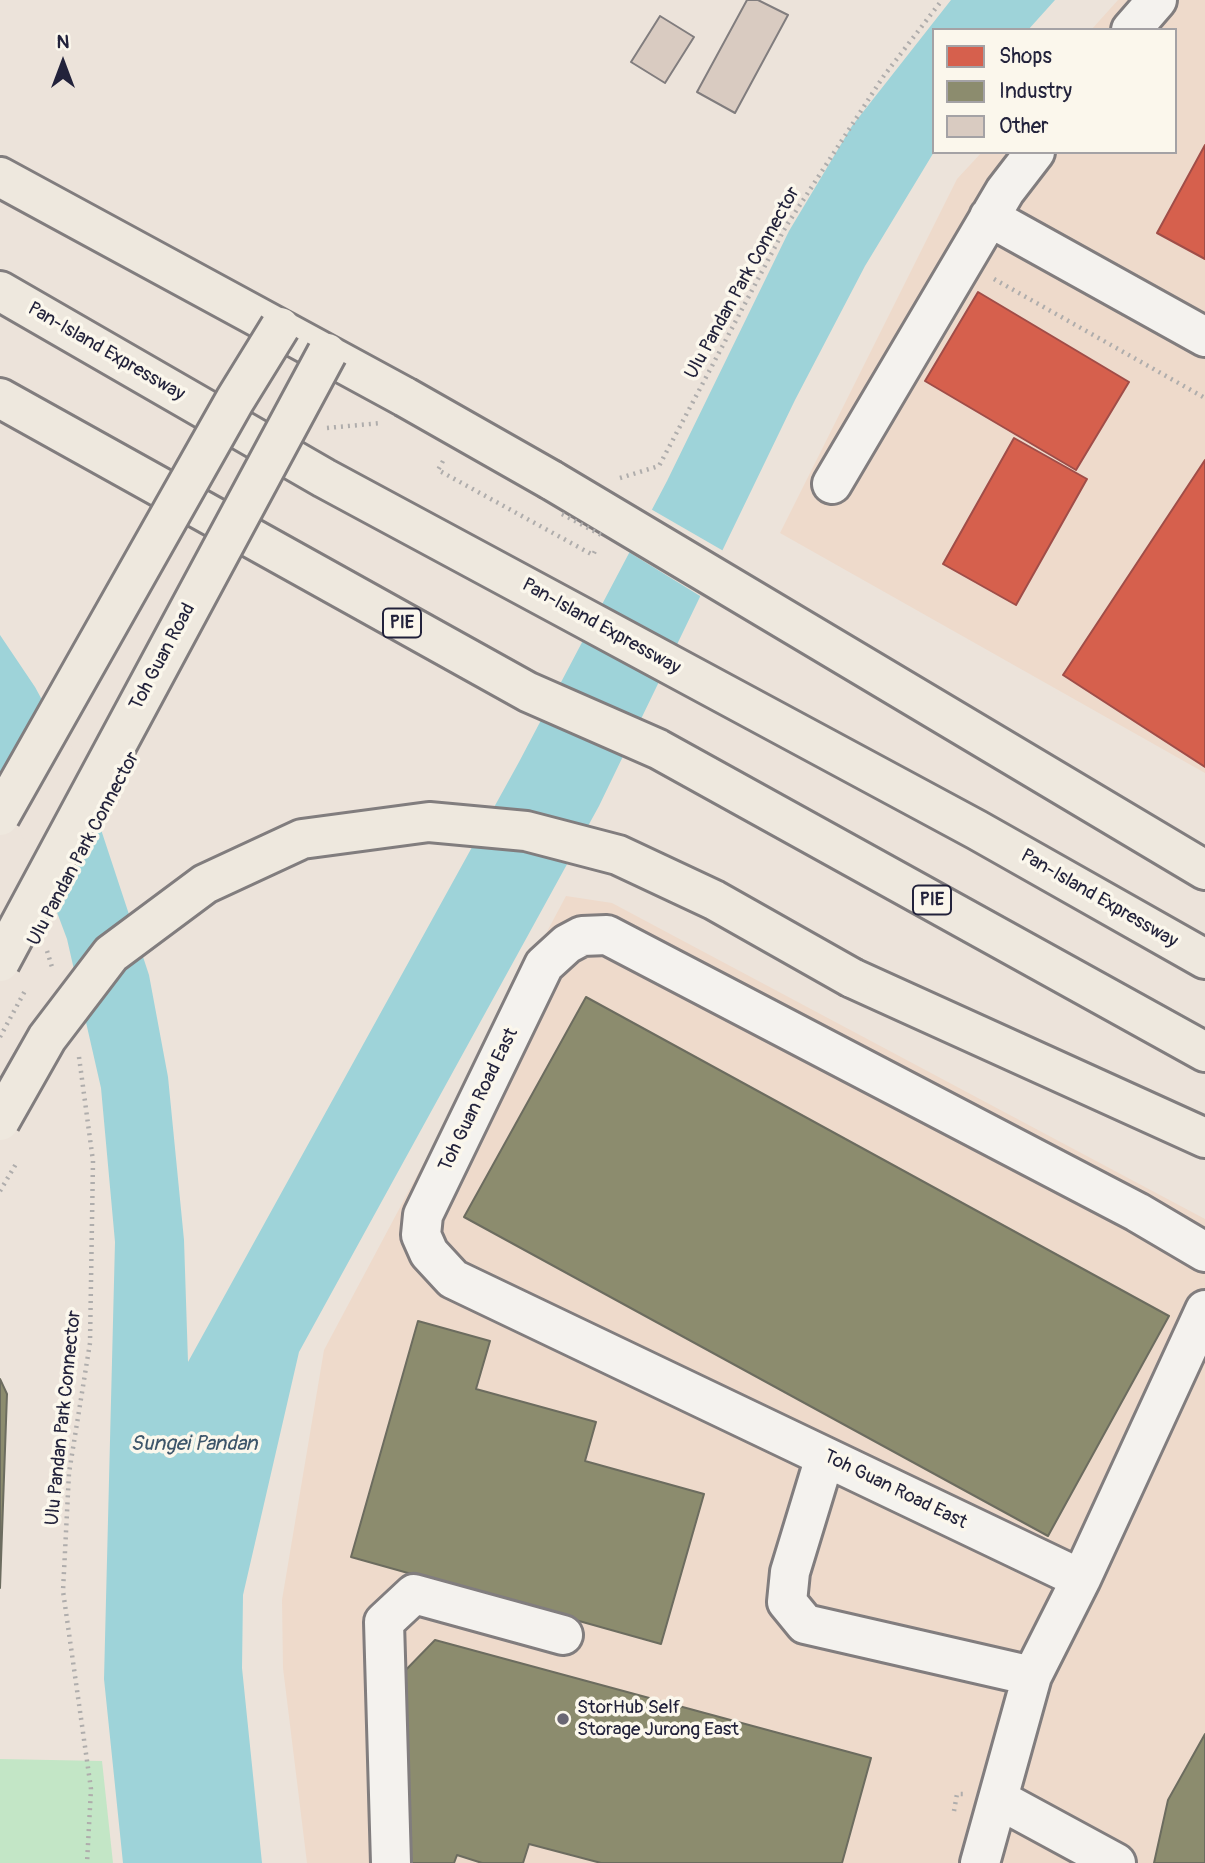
<!DOCTYPE html>
<html>
<head>
<meta charset="utf-8">
<style>
	body { margin:0 }
	#map { position:relative; width:1205px; height:1863px; overflow:hidden; background:#ece3da; font-family:Pangolin,sans-serif }
	canvas { display:block }
	.legend { position:absolute; left:932px; top:28px; width:245px; height:126px; box-sizing:border-box; background:#fbf7ec; border:2px solid #a4a2a5; margin:0; padding:9px 12px; list-style:none; font-size:21px; color:#22223b }
	.legend li { display:flex; align-items:center; gap:14px; height:35px }
	.legend b { width:35px; border:2px solid #a4a2a5 }
	.north { position:absolute; left:28px; top:28px; width:70px; height:70px; -webkit-text-stroke:5px #fbf7ec; paint-order:stroke; rotate:0deg; font-size:19px; font-weight:700; line-height:28px; text-align:center; color:#22223b }
	.north::after { content:''; display:block; margin:auto; width:24px; height:32px; background:#22223b; clip-path:polygon(50% 0,100% 100%,50% 72%,0 100%) }
</style>
</head>
<body>
<div id="map">
<canvas width="1205" height="1863"></canvas>
<ul class="legend">
<li><b style="height:19px;background:#d6604d"></b>Shops</li>
<li><b style="height:19px;background:#8c8c6e"></b>Industry</li>
<li><b style="height:19px;background:#d9cbc1"></b>Other</li>
</ul>
<div class="north">N</div>
</div>
<script>
const ctx = document.querySelector('canvas').getContext('2d');
ctx.lineJoin = 'round';
function fill(path, color) {
  ctx.fillStyle = color;
  ctx.fill(path, 'evenodd');
}
function shape(rows) {
  const path = new Path2D();
  for (const r of rows) {
    path.moveTo(r[0], r[1]);
    for (let i = 2; i < r.length; i += 2) path.lineTo(r[i], r[i + 1]);
  }
  return path;
}
function strokePath(path, color, width, dash) {
  ctx.strokeStyle = color;
  ctx.lineWidth = width;
  ctx.lineCap = dash ? 'butt' : 'round';
  ctx.setLineDash(dash || []);
  ctx.stroke(path);
}
function drawText(font, color, halo, rows, align = 'center') {
  ctx.font = font + ' Pangolin,sans-serif';
  ctx.lineWidth = 7;
  ctx.setLineDash([]);
  ctx.textBaseline = 'middle';
  ctx.strokeStyle = halo;
  ctx.fillStyle = color;
  for (const [text, x, y, turn = 0] of rows) {
    ctx.save();
    ctx.translate(x, y);
    ctx.rotate((+turn || 0) * Math.PI / 180);
    ctx.textAlign = isNaN(turn) ? turn : align;
    if (halo) ctx.strokeText(text, 0, 0);
    ctx.fillText(text, 0, 0);
    ctx.restore();
  }
}
fill(shape([
	[1118,0,1205,0,1205,773,780,533,957,179,982,152,1175,152,1175,30,1091,30],
	[566,896,612,903,1205,1219,1205,1863,307,1863,283,1668,282,1600,324,1350]
]), '#eedacb');
fill(shape([
	[0,1759,102,1761,113,1863,0,1863]
]), '#c3e6c6');
fill(shape([
	[951,0,1055,0,1028,30,934,30,934,152,865,266,795,400,599,806,299,1352,243,1595,242,1668,262,1863,123,1863,104,1679,115,1242,101,1088,67,939,34,851,0,786,0,635,35,687,83,775,149,975,168,1077,184,1240,188,1362,519,762,667,481,789,231,852,126]
]), '#9ed3d9');
fill(shape([
	[649,508,727,553,705,599,627,551],
	[47,702,86,774,50,904,31,853,0,794]
]), '#ece3da');
const shops = shape([
	[1205,145,1205,259,1157,233,1205,145],
	[978,292,1129,382,1076,470,925,381,978,292],
	[1014,438,1087,479,1016,605,943,564,1014,438],
	[1205,460,1205,767,1063,675,1205,460]
]);
fill(shops, '#d6604d');
strokePath(shops, '#a04d48', 2);
const industry = shape([
	[586,997,1169,1316,1048,1536,464,1217,586,997],
	[418,1321,490,1341,476,1389,596,1422,585,1461,704,1494,661,1644,351,1557,418,1321],
	[0,1379,7,1394,0,1588,0,1379],
	[435,1640,871,1758,842,1863,601,1863,529,1844,523,1863,482,1863,457,1855,454,1863,406,1863,396,1680,435,1640],
	[1205,1734,1205,1863,1154,1863,1168,1800,1205,1734]
]);
fill(industry, '#8c8c6e');
strokePath(industry, '#6c6c5f', 2);
const building = shape([
	[747,0,758,0,788,15,735,113,697,92,747,0],
	[660,16,694,37,665,83,631,62,660,16]
]);
fill(building, '#d9cbc1');
strokePath(building, '#817d7e', 2);
const minor = shape([
	[1131,30,1157,0],
	[989,217,1205,337],
	[832,484,1005,191,1035,152],
	[825,1457,790,1572,787,1602,805,1624,1032,1676],
	[1081,1579,453,1279,429,1253,421,1235,423,1215,544,965,567,944,582,936,607,935,1137,1212,1205,1252],
	[998,1799,1116,1863],
	[391,1863,384,1622,414,1594,563,1635],
	[980,1863,1032,1676,1081,1579,1205,1310]
]);
const highway = shape([
	[0,177,405,397],
	[0,291,324,478,977,830,1205,959],
	[0,398,528,692,658,749,1205,1052],
	[551,480,1205,870],
	[852,978,1205,1138]
]);
strokePath(minor, '#817d7e', 44);
strokePath(highway, '#817d7e', 44);
strokePath(shape([
	[994,279,1205,398],
	[443,461,438,470,593,555,596,549],
	[620,478,659,466,785,228,883,77,942,0],
	[47,951,52,967],
	[79,1057,93,1161,90,1343,69,1473,63,1591,91,1789,87,1863],
	[0,1191,16,1164],
	[954,1811,957,1794,963,1794]
]), '#afadac', 4.5, [2, 5]);
strokePath(minor, '#f4f2ee', 38);
strokePath(highway, '#eee8de', 38);
const majorBridge = shape([
	[0,816,235,400,280,327],
	[0,962,327,353]
]);
const highwayBridge = shape([
	[405,397,551,480],
	[0,1121,47,1038,111,954,205,884,302,839,429,822,526,831,618,855,714,900,852,978]
]);
strokePath(majorBridge, '#817d7e', 44, []);
strokePath(highwayBridge, '#817d7e', 44, []);
strokePath(shape([
	[327,428,381,423],
	[562,514,603,536],
	[0,1037,26,989]
]), '#afadac', 4.5, [2, 5]);
strokePath(majorBridge, '#eee8de', 38);
strokePath(highwayBridge, '#eee8de', 38);
for (const [x, y, r, color] of [
	[563,1719,7,"#696673"]
]) {
  const dot = new Path2D();
  dot.arc(x, y, r, 0, 2 * Math.PI);
  ctx.fillStyle = color;
  ctx.fill(dot);
  strokePath(dot, '#fbf7ec', 2.5);
}
for (const [x, y, w] of [
	[402,623,38],
	[932,900,38]
]) {
  const box = new Path2D();
  box.roundRect(x - w / 2, y - 14.5, w, 29, 5);
  ctx.fillStyle = '#fbf7ec';
  ctx.fill(box);
  strokePath(box, '#22223b', 2);
}
drawText('bold 18px', '#22223b', null, [
	["PIE",402,623],
	["PIE",932,900]
]);
drawText('19px', '#22223b', '#fbf7ec', [
	["Ulu Pandan Park Connector",743,283,-61],
	["Pan-Island Expressway",106,352,30],
	["Pan-Island Expressway",601,627,29],
	["Toh Guan Road",163,657,-62],
	["Ulu Pandan Park Connector",84,849,-62],
	["Pan-Island Expressway",1099,899,30],
	["Toh Guan Road East",479,1100,-64],
	["Ulu Pandan Park Connector",64,1418,-84],
	["Toh Guan Road East",895,1490,26]
]);
drawText('19px', '#22223b', '#fbf7ec', [
	["StorHub Self",577,1708],
	["Storage Jurong East",577,1730]
], 'left');
drawText('italic 21px', '#3d556a', '#fbf7ec', [
	["Sungei Pandan",194,1445]
]);
</script>
</body>
</html>
